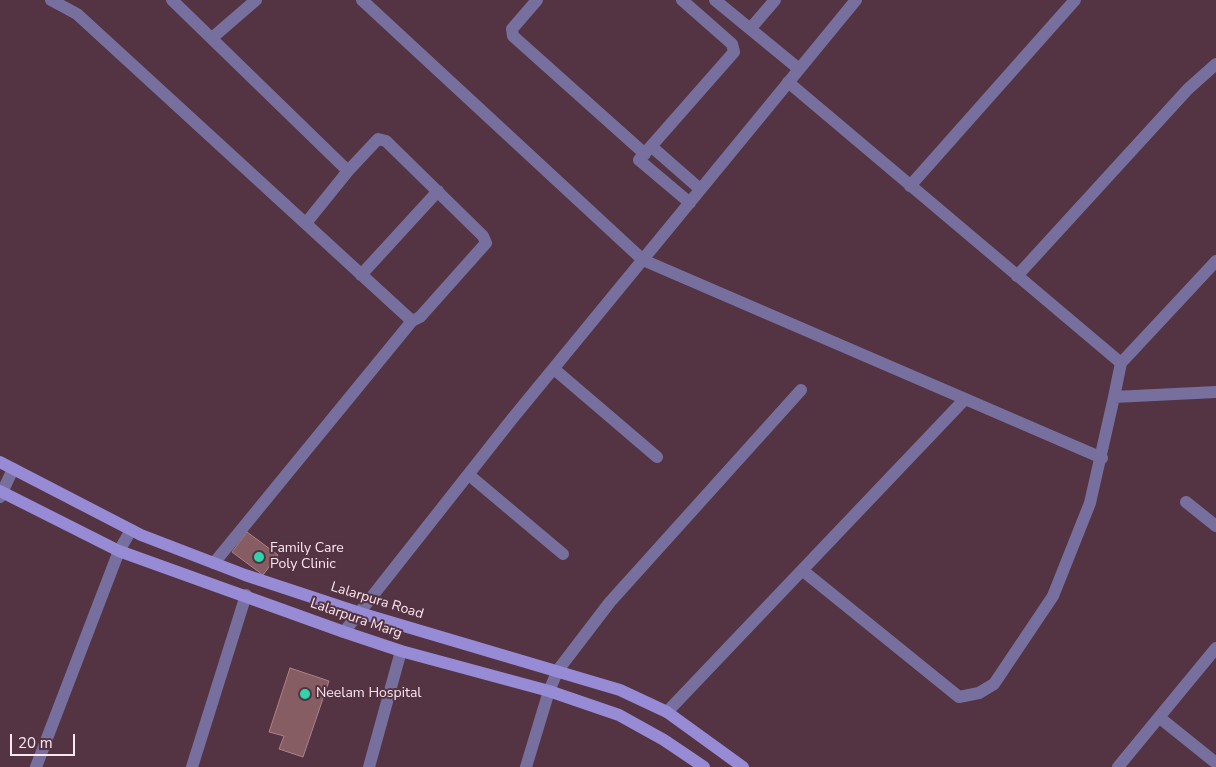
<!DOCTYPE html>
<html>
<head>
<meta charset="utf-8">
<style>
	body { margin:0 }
	#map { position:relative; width:1216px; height:767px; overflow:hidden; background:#543342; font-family:"Nunito Sans",sans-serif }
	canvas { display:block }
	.scale { position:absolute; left:10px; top:734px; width:65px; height:22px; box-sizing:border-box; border:2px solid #fce6ef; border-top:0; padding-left:6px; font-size:15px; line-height:18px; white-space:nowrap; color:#fce6ef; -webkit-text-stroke:4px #543342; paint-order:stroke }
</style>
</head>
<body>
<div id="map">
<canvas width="1216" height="767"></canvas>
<div class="scale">20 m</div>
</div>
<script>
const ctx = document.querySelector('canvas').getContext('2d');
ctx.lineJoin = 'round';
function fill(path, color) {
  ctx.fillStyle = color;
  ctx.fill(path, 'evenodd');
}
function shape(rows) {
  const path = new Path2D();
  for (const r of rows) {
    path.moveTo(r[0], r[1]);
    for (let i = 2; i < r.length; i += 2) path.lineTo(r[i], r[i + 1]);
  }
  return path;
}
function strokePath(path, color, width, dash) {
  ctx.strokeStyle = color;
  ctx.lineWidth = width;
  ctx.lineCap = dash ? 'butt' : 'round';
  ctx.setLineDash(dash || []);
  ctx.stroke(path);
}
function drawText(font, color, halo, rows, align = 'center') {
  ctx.font = font + ' "Nunito Sans",sans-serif';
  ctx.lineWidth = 4;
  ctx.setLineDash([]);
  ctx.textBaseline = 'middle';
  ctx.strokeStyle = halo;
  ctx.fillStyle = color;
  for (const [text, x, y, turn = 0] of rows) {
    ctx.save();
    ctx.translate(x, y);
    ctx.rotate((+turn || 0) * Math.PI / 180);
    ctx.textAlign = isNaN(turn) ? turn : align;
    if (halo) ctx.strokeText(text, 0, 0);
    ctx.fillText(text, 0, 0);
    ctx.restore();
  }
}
const building = shape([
	[247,532,278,555,263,575,232,552,247,532],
	[290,668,329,681,303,757,279,749,284,736,269,732,290,668]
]);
fill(building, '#855d62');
strokePath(building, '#ad8287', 1);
strokePath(shape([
	[51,0,77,14,412,321],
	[172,0,348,171,306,223],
	[362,0,643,260,1102,458],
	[537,0,512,29,513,36,645,154],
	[682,0,732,44,734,52,639,160,690,203],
	[715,0,799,69],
	[750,29,775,0],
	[212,38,256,0],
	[788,82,1121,363,1114,397],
	[652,147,700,189],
	[910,186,1075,0],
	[361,275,438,191],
	[1017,276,1188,89,1216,64],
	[1121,363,1216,261],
	[554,369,657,457],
	[469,475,563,554],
	[0,497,13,469],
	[1186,502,1216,526],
	[214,563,412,321,420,317,486,243,483,236,386,141,378,139,348,171],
	[802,570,959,697,979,693,994,684,1053,596,1090,503,1114,397,1216,392],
	[344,632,512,419,856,0],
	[667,712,965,399],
	[1160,718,1216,763],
	[36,767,119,551,131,530],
	[192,767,246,595],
	[369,767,401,651],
	[526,767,549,691,558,670,610,602,801,390],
	[1118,767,1216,648]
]), '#77709f', 12);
strokePath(shape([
	[0,462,141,535,245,575,360,613,620,690,667,712,743,767],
	[0,491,119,551,344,632,401,651,549,691,619,715,664,740,704,767]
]), '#968bd4', 12);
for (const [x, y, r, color] of [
	[259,557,6,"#2fd4aa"],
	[305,694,6,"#2fd4aa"]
]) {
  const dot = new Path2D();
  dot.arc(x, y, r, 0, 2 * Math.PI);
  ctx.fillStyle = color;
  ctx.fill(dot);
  strokePath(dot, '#543342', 2);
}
drawText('14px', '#fce6ef', '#543342', [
	["Family Care",270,549],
	["Poly Clinic",270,565],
	["Neelam Hospital",316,694]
], 'left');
drawText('14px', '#fce6ef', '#543342', [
	["Lalarpura Road",377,601,17],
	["Lalarpura Marg",356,619,19]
]);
</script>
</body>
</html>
